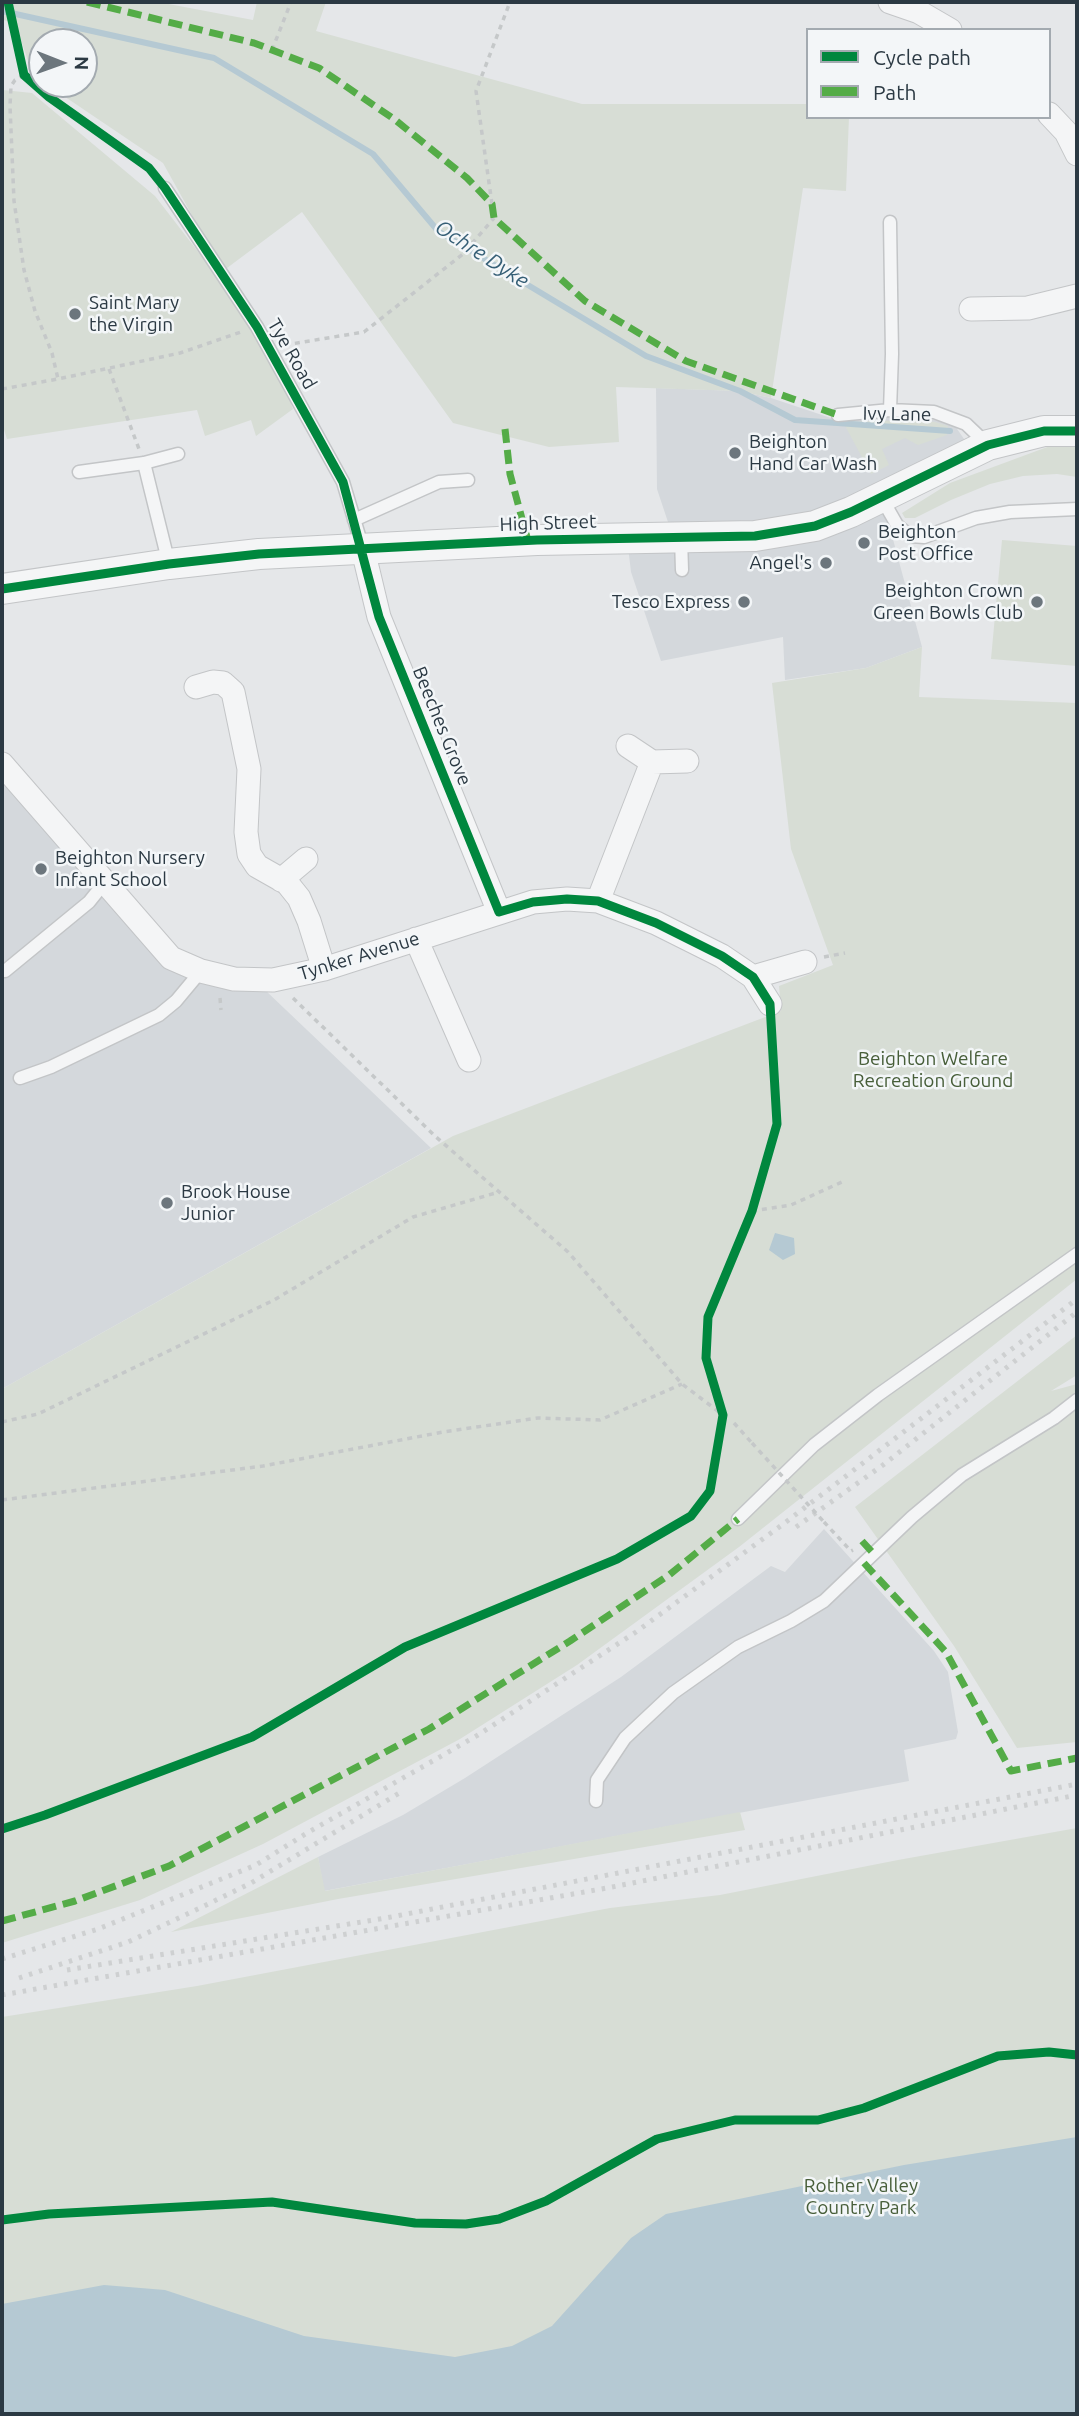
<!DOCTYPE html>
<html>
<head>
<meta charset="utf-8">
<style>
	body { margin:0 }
	#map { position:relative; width:1079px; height:2416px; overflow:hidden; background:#e5e7e9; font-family:Ubuntu,sans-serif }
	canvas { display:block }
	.frame { position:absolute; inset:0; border:4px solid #2b3943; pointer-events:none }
	.legend { position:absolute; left:806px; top:28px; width:245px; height:91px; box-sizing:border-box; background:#f3f6f8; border:2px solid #a3aab0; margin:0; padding:9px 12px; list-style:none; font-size:21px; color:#2b3943 }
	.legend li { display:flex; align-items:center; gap:14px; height:35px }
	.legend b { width:35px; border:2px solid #a3aab0 }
	.north { position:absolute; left:28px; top:28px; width:70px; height:70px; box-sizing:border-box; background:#f3f6f8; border:2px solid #a3aab0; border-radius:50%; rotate:91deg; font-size:19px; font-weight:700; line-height:28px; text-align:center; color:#2b3943 }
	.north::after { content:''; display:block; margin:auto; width:24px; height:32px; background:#6c767d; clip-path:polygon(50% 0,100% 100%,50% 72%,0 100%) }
</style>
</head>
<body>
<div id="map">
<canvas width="1079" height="2416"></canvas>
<div class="frame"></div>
<ul class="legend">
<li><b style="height:9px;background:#00873e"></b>Cycle path</li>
<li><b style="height:9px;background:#54ac47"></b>Path</li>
</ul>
<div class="north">N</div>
</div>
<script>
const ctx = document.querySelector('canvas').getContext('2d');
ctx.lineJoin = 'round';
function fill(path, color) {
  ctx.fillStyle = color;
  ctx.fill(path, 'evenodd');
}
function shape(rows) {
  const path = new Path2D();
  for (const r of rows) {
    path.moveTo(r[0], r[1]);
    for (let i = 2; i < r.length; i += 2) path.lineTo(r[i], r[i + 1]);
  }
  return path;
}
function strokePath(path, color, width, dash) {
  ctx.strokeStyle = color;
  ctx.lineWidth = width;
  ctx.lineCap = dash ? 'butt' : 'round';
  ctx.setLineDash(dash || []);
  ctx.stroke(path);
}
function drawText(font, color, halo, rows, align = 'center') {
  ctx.font = font + ' Ubuntu,sans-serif';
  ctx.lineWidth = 5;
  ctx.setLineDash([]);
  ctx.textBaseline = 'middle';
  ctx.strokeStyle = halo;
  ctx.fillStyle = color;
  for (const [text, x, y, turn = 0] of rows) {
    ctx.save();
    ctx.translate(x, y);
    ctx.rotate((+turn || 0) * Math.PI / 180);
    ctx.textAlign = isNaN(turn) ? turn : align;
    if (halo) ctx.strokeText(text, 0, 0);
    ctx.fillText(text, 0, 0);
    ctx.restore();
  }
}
fill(shape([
	[656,388,740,391,771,398,843,422,868,417,903,415,953,423,964,439,959,450,877,491,887,517,922,647,866,668,785,680,783,637,661,661,631,572,627,538,673,537,657,489],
	[2,781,158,958,185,977,221,987,265,990,431,1148,2,1389],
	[824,1529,934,1651,948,1672,958,1732,956,1739,904,1750,909,1781,324,1891,318,1857,403,1815,465,1778,621,1677,771,1566,785,1572]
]), '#d4d8dc');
fill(shape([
	[2,2,158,2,253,20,257,2,326,2,316,31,582,104,808,104,808,117,849,117,846,191,803,188,771,398,740,391,616,387,619,442,549,447,453,423,302,212,223,271,163,163,46,84,84,84,84,42,42,42,42,80,31,70,15,22,2,20],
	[2,76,3,90,32,93,155,196,216,275,281,375,293,409,256,436,251,420,205,436,197,410,7,439,2,423],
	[911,420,935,422,948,426,947,435,918,445,905,438,882,449,889,465,871,474,843,422],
	[1077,444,1077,477,1057,474,1023,476,990,484,951,500,915,518,905,518,902,513,950,483,1050,446],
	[1002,540,1077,546,1077,666,991,659],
	[922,647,919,697,1077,703,1077,1279,739,1547,577,1665,460,1739,263,1844,140,1900,2,1943,2,1389,453,1136,781,1011,779,986,833,965,791,849,772,683,866,668],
	[1077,1335,1077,1375,1051,1391,1077,1384,1077,1742,1017,1748,954,1646,855,1507],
	[740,1812,745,1830,338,1899,171,1932,318,1857,325,1891],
	[1077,1828,1077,2414,2,2414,2,2017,197,1986,610,1908,720,1895,898,1860]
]), '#d7ddd5');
fill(shape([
	[775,1233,794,1238,795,1254,783,1260,769,1250],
	[1077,2137,1077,2414,2,2414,2,2304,104,2285,165,2290,304,2336,455,2357,512,2346,552,2326,631,2238,666,2214,904,2165]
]), '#b5c9d3');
strokePath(shape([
	[2,11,214,58,373,154,438,231,646,356,740,391,795,420,950,431]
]), '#b5c9d3', 6);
const service = shape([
	[165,188,257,327,343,482,363,549],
	[890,222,892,354,890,410],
	[838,415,890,410,934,412,966,424,988,445],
	[144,463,169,564],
	[79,472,144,463,178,454],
	[881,497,897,525,910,536,924,537,976,518,1010,512,1077,509],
	[354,520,439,482,468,480],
	[681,538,682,570],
	[5,971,89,902,105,882],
	[20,1078,51,1067,159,1015,176,1001,201,971],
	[738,1519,814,1445,878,1395,1077,1254],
	[596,1801,597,1780,625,1738,673,1693,738,1647,791,1621,824,1601,912,1517,962,1475,1054,1418,1077,1400]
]);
const minor = shape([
	[890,2,919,12,950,30],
	[1049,114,1066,132,1077,154],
	[971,309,1028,308,1077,296],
	[363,550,379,617,499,912],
	[196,687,213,682,223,683,233,692,249,769,246,832,249,854,257,866,287,883,299,898,309,921,324,969],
	[628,746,652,762],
	[2,764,171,958,201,971,234,979,273,980,324,969,533,902,567,899,598,901,656,923,722,956,753,977,770,1004],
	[281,880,306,859],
	[598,901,652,762,687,761],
	[416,939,469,1060],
	[753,977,805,962]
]);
const tertiary = shape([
	[2,589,169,564,259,554,537,540,755,536,815,526,851,512,988,445,1044,431,1077,431]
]);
strokePath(service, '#c3c5c7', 15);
strokePath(minor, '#c3c5c7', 25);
strokePath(tertiary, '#c3c5c7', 32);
strokePath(shape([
	[272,50,291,2],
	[24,75,15,80,11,86,10,106,14,201,24,270,35,311,52,353,58,379,180,353,241,332],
	[492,204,476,91,510,2],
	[285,345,364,332,463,254,494,218],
	[109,369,139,449],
	[2,389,58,379],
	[824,957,845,953],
	[220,998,221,1010],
	[293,998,435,1136,568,1252,682,1384,723,1415],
	[752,1211,791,1205,842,1182],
	[2,1422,38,1414,274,1300,413,1217,499,1192],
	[734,1423,752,1443],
	[2,1500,263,1466,443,1432,538,1418,600,1420,682,1384],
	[824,1522,851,1551,853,1550]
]), '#c5c8c9', 3.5, [5, 5]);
strokePath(service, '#f4f5f6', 12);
strokePath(minor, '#f4f5f6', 23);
strokePath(tertiary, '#f4f5f6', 30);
strokePath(shape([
	[796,1527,883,1465,1077,1312],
	[2,1959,98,1929,256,1865,307,1833,478,1735,636,1632,786,1522,1077,1299],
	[67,1970,386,1918,1077,1784],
	[19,1978,128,1942,202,1907,251,1883,401,1792],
	[2,1995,607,1888,1077,1795]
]), '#ced0d1', 5, [3.5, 7]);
strokePath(shape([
	[752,1443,824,1522]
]), '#c5c8c9', 3.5, [5, 5]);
strokePath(shape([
	[87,2,254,43,319,68,394,119,467,178,492,204,494,218,585,301,686,361,838,415],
	[505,429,510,474,528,541],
	[862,1541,873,1553],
	[864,1563,946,1652,1011,1771,1077,1758],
	[2,1921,75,1901,169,1866,429,1729,570,1641,669,1575,738,1519]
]), '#54ac47', 7, [14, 7]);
strokePath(shape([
	[2,589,169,564,259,554,537,540,755,536,815,526,851,512,988,445,1044,431,1077,431],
	[2,1829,45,1815,252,1737,405,1647,617,1559,691,1516,710,1491,723,1415,706,1358,708,1317,752,1211,777,1124,770,1004,753,977,722,956,656,923,598,901,567,899,533,902,499,912,379,617,343,482,257,327,165,188,149,168,49,97,24,75,8,2],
	[2,2220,49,2214,272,2202,415,2223,466,2224,499,2219,546,2201,657,2139,735,2120,818,2120,864,2108,998,2056,1049,2052,1077,2055]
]), '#00873e', 9);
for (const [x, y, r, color] of [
	[75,314,7,"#6c767d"],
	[735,453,7,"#6c767d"],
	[864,543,7,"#6c767d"],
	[826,563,7,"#6c767d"],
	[744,602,7,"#6c767d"],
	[1037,602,7,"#6c767d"],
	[41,869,7,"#6c767d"],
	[167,1203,7,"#6c767d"]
]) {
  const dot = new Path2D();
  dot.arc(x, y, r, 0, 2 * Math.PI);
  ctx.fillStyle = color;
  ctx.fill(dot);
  strokePath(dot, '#f3f6f8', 2.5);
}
drawText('19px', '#2b3943', '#f3f6f8', [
	["Saint Mary",89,303],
	["the Virgin",89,325],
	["Beighton",749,442],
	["Hand Car Wash",749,464],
	["Beighton",878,532],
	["Post Office",878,554],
	["Angel's",812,563,"right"],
	["Beighton Crown",1023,591,"right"],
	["Green Bowls Club",1023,613,"right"],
	["Tesco Express",730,602,"right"],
	["Beighton Nursery",55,858],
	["Infant School",55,880],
	["Brook House",181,1192],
	["Junior",181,1214]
], 'left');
drawText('19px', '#2b3943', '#f3f6f8', [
	["Tye Road",292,354,60],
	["Ivy Lane",897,414,1],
	["High Street",548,523,-2],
	["Beeches Grove",442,726,68],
	["Tynker Avenue",359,956,-17]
]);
drawText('19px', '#475e39', '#f3f6f8', [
	["Beighton Welfare",933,1059],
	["Recreation Ground",933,1081],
	["Rother Valley",861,2186],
	["Country Park",861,2208]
]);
drawText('italic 21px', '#365f76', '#f3f6f8', [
	["Ochre Dyke",482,254,33]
]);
</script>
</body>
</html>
